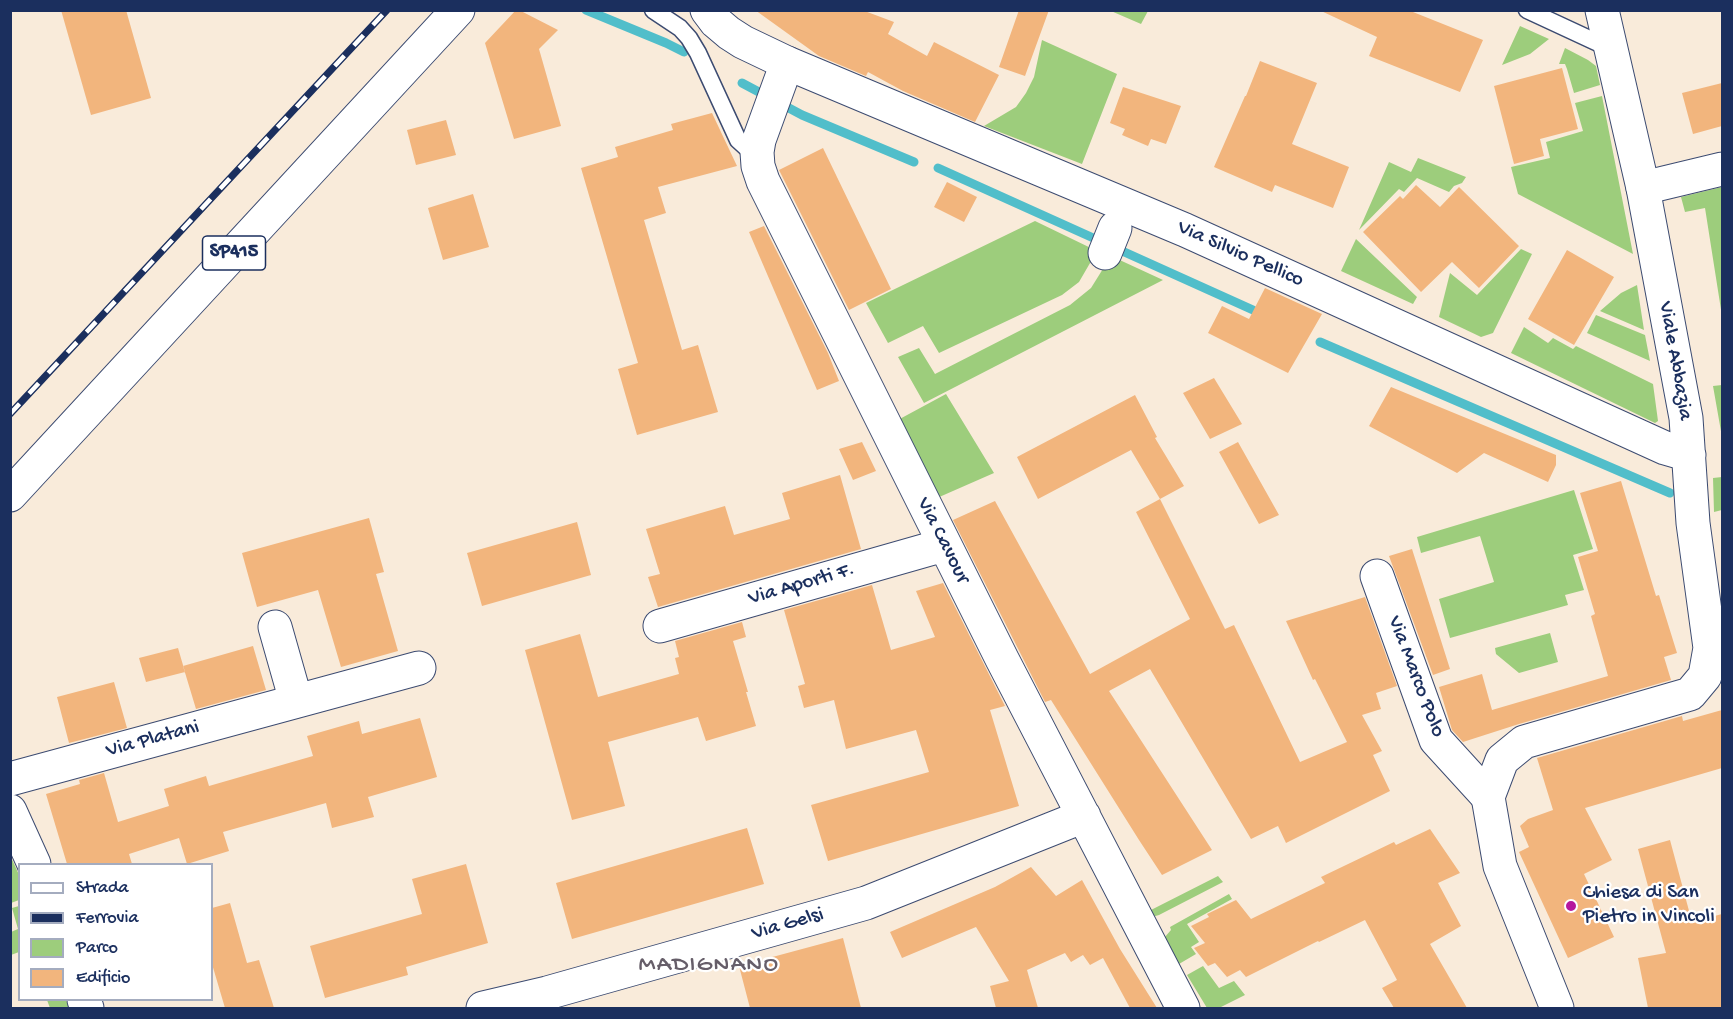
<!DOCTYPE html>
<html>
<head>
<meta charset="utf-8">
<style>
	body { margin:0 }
	#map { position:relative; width:1733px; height:1019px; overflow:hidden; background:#f9ebda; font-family:"Gochi Hand",sans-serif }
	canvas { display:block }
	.frame { position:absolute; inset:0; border:12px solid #1b2f5e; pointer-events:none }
	.legend { position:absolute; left:18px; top:863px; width:195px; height:138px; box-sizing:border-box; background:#fff; border:2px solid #a4acbf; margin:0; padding:8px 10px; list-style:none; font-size:18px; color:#1b2f5e }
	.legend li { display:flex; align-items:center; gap:12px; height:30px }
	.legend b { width:30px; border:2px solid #a4acbf }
</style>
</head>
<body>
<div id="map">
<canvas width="1733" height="1019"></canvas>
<div class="frame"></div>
<ul class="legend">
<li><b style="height:8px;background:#fff"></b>Strada</li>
<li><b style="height:8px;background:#1b2f5e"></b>Ferrovia</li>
<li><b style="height:16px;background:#9dcd7c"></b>Parco</li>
<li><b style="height:16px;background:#f2b57d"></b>Edificio</li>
</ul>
</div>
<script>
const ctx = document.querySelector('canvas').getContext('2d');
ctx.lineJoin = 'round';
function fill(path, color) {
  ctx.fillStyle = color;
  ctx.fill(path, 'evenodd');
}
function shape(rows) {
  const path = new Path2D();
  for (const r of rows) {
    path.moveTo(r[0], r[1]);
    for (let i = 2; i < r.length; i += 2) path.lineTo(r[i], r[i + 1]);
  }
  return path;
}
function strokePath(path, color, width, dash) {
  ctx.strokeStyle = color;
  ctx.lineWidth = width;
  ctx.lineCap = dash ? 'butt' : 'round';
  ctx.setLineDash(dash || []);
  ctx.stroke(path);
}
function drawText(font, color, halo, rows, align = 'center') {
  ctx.font = font + ' "Gochi Hand",sans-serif';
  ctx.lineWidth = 4.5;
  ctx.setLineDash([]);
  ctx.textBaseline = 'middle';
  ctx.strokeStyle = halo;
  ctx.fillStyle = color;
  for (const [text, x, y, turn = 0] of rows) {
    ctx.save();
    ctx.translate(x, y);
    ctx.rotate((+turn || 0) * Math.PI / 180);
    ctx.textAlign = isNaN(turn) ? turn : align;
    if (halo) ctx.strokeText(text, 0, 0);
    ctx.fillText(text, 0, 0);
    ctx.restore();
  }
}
fill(shape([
	[1111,11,1148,10,1148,11,1141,24],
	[1520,26,1549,39,1530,54,1502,65],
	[1042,40,1117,74,1082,164,984,126,1016,107,1026,93,1034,77],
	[1565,48,1588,60,1596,66,1600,85,1574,93,1567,69,1565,64,1559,64],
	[1602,96,1633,254,1518,194,1511,167,1550,158,1546,142,1583,131,1575,103],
	[1418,158,1466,177,1462,183,1454,186,1449,192,1417,178,1404,192,1399,189,1359,230,1389,162,1411,172],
	[1722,187,1722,316,1705,208,1685,212,1681,197],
	[1035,221,1097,251,1079,282,1062,295,939,353,923,326,888,343,866,303],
	[1356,239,1417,297,1413,304,1341,271],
	[1521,249,1532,254,1493,333,1481,337,1439,317,1450,273,1477,295],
	[1111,256,1163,280,924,403,898,357,919,348,935,374,1070,305,1091,288],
	[1637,285,1644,330,1600,311,1621,293],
	[1596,315,1645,335,1650,361,1587,333],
	[1524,327,1548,343,1553,338,1573,349,1576,346,1653,384,1658,421,1655,423,1511,353],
	[1722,385,1722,437,1713,386],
	[946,394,994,473,937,498,896,421],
	[1722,477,1722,510,1714,512,1713,478],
	[1574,490,1593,549,1573,555,1584,590,1565,595,1568,605,1450,638,1439,599,1494,582,1480,536,1421,553,1417,537],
	[1550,633,1558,662,1519,673,1496,654,1495,648],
	[10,855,20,877,19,900,11,903],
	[1218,876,1223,882,1159,915,1152,917,1149,911],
	[1229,894,1232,899,1187,924,1199,942,1191,947,1196,954,1179,964,1164,938,1171,930,1170,927],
	[19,906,19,952,11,955,11,932,18,929,12,908],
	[1203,966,1219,988,1234,981,1245,995,1219,1008,1207,1008,1187,975],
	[47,1000,66,1000,69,1008,50,1008]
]), '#9dcd7c');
strokePath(shape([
	[586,10,666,43,684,52],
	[742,83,802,115,914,162],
	[938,168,1253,310],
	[1320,342,1670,493]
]), '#51beca', 9);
fill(shape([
	[61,10,126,10,151,98,91,115],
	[516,10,519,10,558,30,539,49,561,126,514,139,485,43],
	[755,10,862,10,894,22,888,34,927,56,934,42,999,75,975,122,903,91,868,72,866,76,819,56],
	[1019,10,1049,10,1025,76,999,67],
	[1319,10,1408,10,1483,40,1460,92,1369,56,1377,37],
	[1260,61,1317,83,1292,144,1349,167,1333,208,1275,185,1272,192,1214,167,1245,96,1246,96],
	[1562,68,1578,129,1540,139,1544,156,1514,164,1494,86],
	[1722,83,1722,126,1693,134,1682,93],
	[1123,87,1181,106,1166,144,1151,139,1148,146,1122,135,1125,129,1110,123],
	[712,113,737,166,658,187,666,213,644,220,682,350,698,345,718,412,637,435,618,369,638,363,581,168,618,157,615,147,673,130,671,124],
	[446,120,456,155,416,165,407,130],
	[823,148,891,289,849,310,779,170],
	[947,182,977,197,964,222,934,207],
	[1416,185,1440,207,1459,187,1519,246,1479,288,1452,262,1421,292,1363,232,1400,196,1403,199],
	[473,194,489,247,443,260,428,208],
	[764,226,828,353,839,381,817,390,749,232],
	[1567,250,1614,277,1574,345,1528,319],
	[1265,288,1322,314,1288,373,1208,333,1222,306,1249,319],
	[1214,378,1242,424,1210,439,1183,393],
	[1391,387,1556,455,1556,465,1548,482,1484,453,1457,473,1369,426],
	[1135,395,1157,437,1155,438,1184,486,1160,499,1131,450,1038,499,1017,457],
	[862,442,876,471,853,480,839,449],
	[1238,442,1279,515,1259,524,1219,452],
	[840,475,861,549,658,607,648,577,660,574,646,529,725,506,734,535,790,519,782,493],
	[1621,481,1656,596,1659,595,1677,653,1664,657,1671,680,1519,724,1463,742,1452,730,1439,687,1482,674,1492,710,1608,676,1591,616,1595,614,1578,557,1598,551,1580,493],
	[1160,499,1225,629,1234,625,1300,762,1347,742,1315,679,1313,680,1286,621,1365,597,1397,686,1376,693,1381,709,1362,715,1382,751,1373,755,1390,791,1286,843,1278,826,1251,839,1150,669,1109,691,1212,850,1162,875,1139,840,1051,700,1045,702,953,520,995,501,1090,674,1190,619,1136,512],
	[369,518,384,572,376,574,398,651,341,667,318,590,257,607,242,553],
	[577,522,591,575,482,606,467,553],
	[1412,549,1450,669,1433,675,1389,556],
	[943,583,1005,706,990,710,1019,806,828,861,811,805,929,772,916,730,846,749,834,700,804,708,798,686,805,684,784,610,872,585,891,650,935,637,916,591],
	[742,622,746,637,733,641,748,692,746,692,756,726,706,741,698,717,608,742,625,806,572,820,525,650,580,634,598,697,679,674,675,658,679,657,675,641],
	[253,646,266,690,196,709,183,666],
	[178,648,185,672,146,682,139,658],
	[114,682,127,728,69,743,57,697],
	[1722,710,1722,768,1585,808,1612,860,1584,874,1614,937,1568,958,1519,852,1529,847,1520,826,1528,819,1553,810,1537,758,1682,716,1683,721],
	[420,718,437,777,368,797,374,817,332,828,326,803,223,832,229,851,187,864,179,838,129,854,132,864,67,864,46,794,80,784,79,780,104,773,118,822,169,806,164,789,206,776,209,786,313,756,307,736,359,721,362,734],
	[747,828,764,884,572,939,556,883],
	[1430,829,1460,873,1438,883,1461,926,1430,944,1467,1008,1394,1008,1382,988,1397,980,1365,920,1319,942,1318,941,1246,977,1240,970,1227,977,1215,963,1208,966,1194,948,1205,943,1191,926,1209,917,1207,914,1236,900,1251,919,1325,883,1321,877,1394,842,1396,845],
	[1670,840,1692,922,1722,914,1722,1008,1648,1008,1638,958,1666,953,1638,849],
	[466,864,488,943,406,967,408,975,325,998,310,946,422,914,412,879],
	[1031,867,1056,896,1082,880,1120,949,1157,1008,1130,1008,1103,958,1090,965,1083,955,1071,962,1065,953,1027,970,1038,1008,996,1008,990,986,1009,981,976,927,902,958,890,932,995,887],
	[230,903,247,963,259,960,274,1008,225,1008,212,964,212,908],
	[843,938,861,1008,750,1008,739,966]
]), '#f2b57d');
const lane = shape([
	[653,10,680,28,689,38,698,53,738,140,749,150,757,152],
	[1527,10,1611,49]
]);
const street = shape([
	[787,63,759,140,757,152,758,166,763,181,1002,659,1183,1008],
	[1643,188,1722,169],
	[1105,253,1115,228],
	[1377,576,1436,740,1488,797],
	[660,626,944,545],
	[275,627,296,701],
	[10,779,419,668],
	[10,811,34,864],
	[84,1000,87,1008],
	[483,1008,547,993,866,903,1084,816]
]);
const secondary = shape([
	[707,10,716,22,729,33,743,42,787,63,1185,230,1665,448,1689,455],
	[1557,1008,1500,866,1488,797,1502,760,1524,742,1690,694,1705,676,1710,648,1693,523,1686,418,1643,188,1602,10]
]);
const primary = shape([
	[10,495,458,10]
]);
strokePath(lane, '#3c4b71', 19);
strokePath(street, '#3c4b71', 35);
strokePath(secondary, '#3c4b71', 35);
strokePath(primary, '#3c4b71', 35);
strokePath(lane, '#fff', 16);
strokePath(street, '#fff', 33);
strokePath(secondary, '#fff', 33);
strokePath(primary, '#fff', 33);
const rail = shape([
	[10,414,387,10]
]);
strokePath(rail, '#1b2f5e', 7);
strokePath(rail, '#fff', 4.5, [14]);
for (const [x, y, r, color] of [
	[1571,906,6,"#b5179e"]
]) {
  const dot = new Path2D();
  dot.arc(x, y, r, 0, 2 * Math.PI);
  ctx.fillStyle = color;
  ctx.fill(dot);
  strokePath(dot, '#fff', 2);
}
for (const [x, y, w] of [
	[234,253,63]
]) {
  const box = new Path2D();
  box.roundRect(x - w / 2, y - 17, w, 34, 4.5);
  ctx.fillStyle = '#fff';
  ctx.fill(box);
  strokePath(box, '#1b2f5e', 1.5);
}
drawText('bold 20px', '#1b2f5e', null, [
	["SP415",234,253]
]);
drawText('21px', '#1b2f5e', '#fff', [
	["Via Silvio Pellico",1240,255,24],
	["Viale Abbazia",1674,361,80],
	["Via Cavour",942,541,63],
	["Via Aporti F.",802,585,-16],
	["Via Marco Polo",1415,677,69],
	["Via Platani",153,740,-15],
	["Via Gelsi",788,925,-16]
]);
drawText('21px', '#1b2f5e', '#fff', [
	["Chiesa di San",1583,894],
	["Pietro in Vincoli",1583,918]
], 'left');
ctx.letterSpacing = '1.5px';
drawText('24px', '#665e69', '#fff', [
	["MADIGNANO",709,966]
]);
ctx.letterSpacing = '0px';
</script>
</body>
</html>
